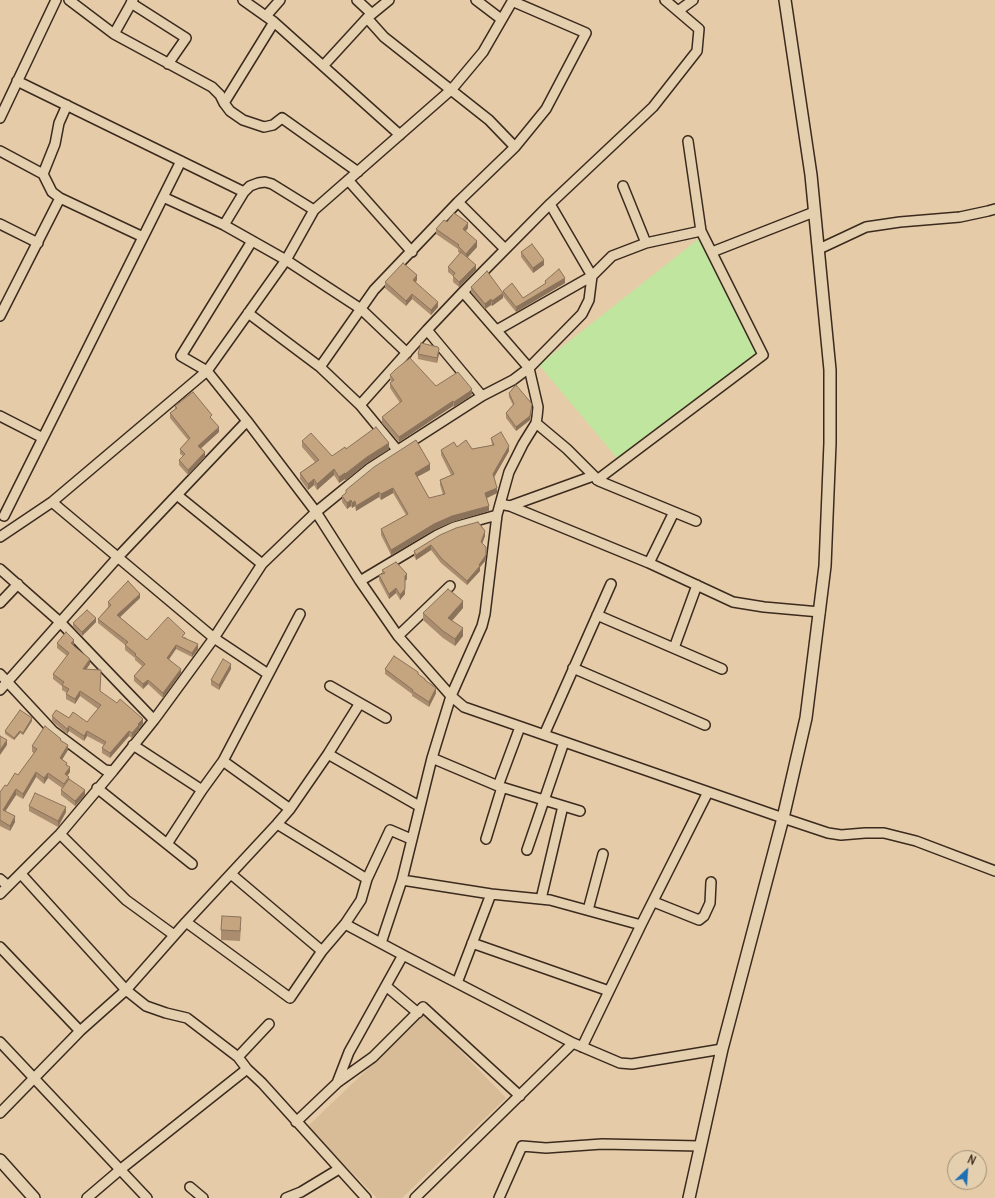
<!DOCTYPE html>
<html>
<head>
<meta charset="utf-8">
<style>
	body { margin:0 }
	#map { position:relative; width:995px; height:1198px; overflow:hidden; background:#e5cba7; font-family:Delius,sans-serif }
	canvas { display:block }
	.north { position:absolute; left:947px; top:1150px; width:40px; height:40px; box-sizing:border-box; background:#e4cfae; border:1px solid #a08d74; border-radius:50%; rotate:25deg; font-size:11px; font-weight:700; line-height:16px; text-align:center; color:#3b2a1e }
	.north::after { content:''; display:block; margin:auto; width:14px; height:18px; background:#1f6fb2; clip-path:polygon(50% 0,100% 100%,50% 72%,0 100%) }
</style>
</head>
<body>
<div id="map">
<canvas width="995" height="1198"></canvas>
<div class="north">N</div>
</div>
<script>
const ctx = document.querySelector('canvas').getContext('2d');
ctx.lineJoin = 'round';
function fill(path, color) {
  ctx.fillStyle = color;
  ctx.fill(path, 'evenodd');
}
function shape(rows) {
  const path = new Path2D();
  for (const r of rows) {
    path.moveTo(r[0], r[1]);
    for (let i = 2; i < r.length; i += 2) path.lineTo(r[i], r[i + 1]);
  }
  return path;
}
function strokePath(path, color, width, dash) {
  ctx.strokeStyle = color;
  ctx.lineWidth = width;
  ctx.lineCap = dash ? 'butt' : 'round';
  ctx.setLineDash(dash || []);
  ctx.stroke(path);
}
fill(shape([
	[425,1014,506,1098,402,1198,377,1198,307,1127]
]), '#d8bc98');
fill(shape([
	[701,237,758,354,617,458,539,365]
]), '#bfe59f');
const minor = shape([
	[69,0,114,34,212,87,220,95,224,103,230,111,243,120,264,127,273,125,282,118,358,172],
	[243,0,274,22,400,135],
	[357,0,372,14],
	[476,0,501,19],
	[131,3,186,38,168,64],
	[678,11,693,0],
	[266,16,280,0],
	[367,18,384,37,489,120,515,147],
	[114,34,133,0],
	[323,66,367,18,389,0],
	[17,81,244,192],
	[224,103,274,22],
	[0,118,56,0],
	[0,151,43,174,52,192,60,198,143,237],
	[43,174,55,144,59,123,67,105],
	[348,180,412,252],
	[623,186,646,243],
	[163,197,224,225,286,260,361,309,407,353],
	[458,202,505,249],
	[0,224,38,243],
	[224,225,244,192,250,186,258,183,265,182,272,184,314,210],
	[252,241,181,356,207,371,247,421,316,512,360,581,398,636,451,696,464,707,783,818,828,833,841,835,865,833,884,833,916,841,995,871],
	[819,249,866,227,900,222,960,217,988,211,995,209],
	[712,252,814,212],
	[248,313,320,367,360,405,398,451],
	[0,316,60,198],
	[427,330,482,396],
	[497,330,592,276,612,256,646,243,701,231],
	[320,367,374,290,458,202,515,147,546,109,586,33,512,1],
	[360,405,427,330,463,292,550,204,653,107,697,51,699,29,665,0],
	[0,416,43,438],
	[536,423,567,449,599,481,696,521],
	[597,480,763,355,701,231,688,141],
	[177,495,262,564],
	[52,502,214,638,268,674],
	[500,504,510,506,649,563,733,602,764,607,820,612],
	[510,506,593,476],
	[4,516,181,161],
	[0,537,52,502,207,371,286,260,314,210,452,89,483,52,513,0],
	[649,563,674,512],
	[0,569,60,622,154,720],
	[360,581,437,535,454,527,497,515],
	[0,603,18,584],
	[597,615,722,669],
	[398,636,450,586],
	[674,648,697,585],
	[573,668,705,725],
	[0,674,53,731,105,770,113,771],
	[330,686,386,718],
	[0,690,118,557,247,421],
	[544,735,611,584],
	[133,745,202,790],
	[328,754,419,806],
	[432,758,498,786,580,811],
	[223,761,290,809],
	[498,786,520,727],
	[97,788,192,864],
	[277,824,367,879],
	[60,834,126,900,174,935],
	[486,839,502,787],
	[167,844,202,790,223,761,300,614],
	[527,850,564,742],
	[21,874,126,990,146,1006,166,1013,187,1018,238,1057,247,1069,262,1083,366,1198],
	[231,874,322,951],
	[0,879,8,886],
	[402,880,491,894,550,900,641,925],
	[0,894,60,834,113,771,154,720,214,638,262,564,316,512,370,468,482,396,513,380,529,368,582,314,589,300,592,276,550,204],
	[541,899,563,806],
	[654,902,699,920,704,916,710,903,711,882],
	[588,910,603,854],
	[186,922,290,998,322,951,345,924,361,900,367,879,390,830,411,839],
	[381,943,402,880,432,758,451,696,482,626,485,614,497,515,509,472,523,444,536,423,537,417,538,407,529,368,463,292],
	[472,943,609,991],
	[0,947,80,1031],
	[403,955,573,1043,620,1063,632,1064,722,1049],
	[457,983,491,894],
	[386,986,418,1013],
	[0,1042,147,1198],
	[582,1047,641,925,708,792],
	[238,1057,269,1024],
	[338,1082,373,1057,423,1007,520,1096],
	[0,1113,80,1031,126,990,186,922,277,824,290,809,328,754,360,703],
	[296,1122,337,1083,349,1052,403,955,345,924],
	[190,1187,203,1198],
	[87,1198,121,1169,247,1069],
	[286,1198,301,1192,339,1169],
	[415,1198,573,1043],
	[499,1198,522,1146,546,1148,602,1144,700,1146]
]);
const tertiary = shape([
	[0,1160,34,1198],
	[689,1198,722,1049,783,818,806,718,825,566,830,443,830,370,811,175,785,0]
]);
strokePath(minor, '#3b2a1e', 12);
strokePath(tertiary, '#3b2a1e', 14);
strokePath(minor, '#e4cfae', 9);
strokePath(tertiary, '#e4cfae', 11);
fill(shape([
	[447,222,468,228,465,231,477,247,468,257,476,270,459,287,453,282,453,276,448,272,448,267,460,253,458,252,458,249,436,234,436,229],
	[521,252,544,265,533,273,521,257],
	[417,280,416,282,438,307,431,315,412,299,406,306,385,288,385,282],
	[545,281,565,283,516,312,503,296,503,291,523,298,545,284],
	[471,287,503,298,492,306,491,305,485,309,471,292],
	[418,354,439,354,437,363,418,359],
	[390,375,436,386,472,394,469,397,454,407,453,406,399,442,382,423,382,417,400,403,390,388,390,383,392,382,390,380],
	[509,393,532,408,530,420,516,431,506,418,506,413,513,405,509,397],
	[175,406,212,419,219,432,201,448,205,457,188,475,179,465,179,460,183,456,180,454,180,449,188,440,170,418,170,413,175,409],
	[491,438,509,451,494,477,497,493,487,498,489,511,452,522,434,530,391,555,381,535,381,529,406,515,393,493,381,500,379,497,356,511,355,506,352,508,351,506,347,509,342,502,342,496,430,470,417,477,429,498,443,495,440,485,440,480,451,475,441,455,441,450,457,447,472,449,492,445],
	[302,441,332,456,346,449,389,449,367,463,345,481,345,479,339,483,334,475,317,490,314,485,308,490,300,479,300,473,315,462,302,447],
	[456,528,485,536,482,543,486,552,486,560,480,567,480,571,467,585,441,563,431,550,416,560,414,556,414,551],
	[382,570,407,579,405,581,405,594,400,600,396,593,389,599,379,580,379,575,382,574],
	[140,598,120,617,147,640,185,637,198,649,192,657,176,649,169,659,181,673,163,698,148,684,143,689,134,681,134,676,142,666,135,660,135,658,125,650,125,645,98,623,98,619,108,607,108,602],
	[463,608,452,621,463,636,455,646,443,638,423,620,423,613],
	[96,622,82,636,73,627,73,623],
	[57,643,74,645,73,645,90,664,86,669,100,691,143,724,139,728,139,730,132,738,129,736,110,758,102,753,102,748,104,745,87,736,84,741,69,731,67,734,52,721,52,716,69,718,87,722,98,709,80,696,75,704,66,699,66,694,67,693,62,690,62,686,53,679,53,674,67,656,57,648],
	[231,669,219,690,211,685,211,680],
	[385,669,418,674,425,681,436,693,429,707,412,696,412,694,385,674],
	[32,721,23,735,20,733,14,740,5,734,5,731],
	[61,741,68,750,62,759,67,765,70,772,67,776,69,779,85,795,75,806,61,795,61,790,62,788,48,778,44,784,36,777,23,799,16,795,5,811,15,822,10,831,0,826,0,792,18,775,34,753,32,752,32,746],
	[29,806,66,812,58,827,29,811],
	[241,927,240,941,221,940,221,930]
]), '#a98d6e');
fill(shape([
	[468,223,468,228,463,235,463,229],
	[477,241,477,247,466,259,466,254],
	[544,260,544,265,533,273,533,268],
	[476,265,476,270,459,287,459,282],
	[417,275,417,280,413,285,413,280],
	[565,278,565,283,516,312,516,307],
	[503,293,503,298,492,306,492,301],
	[412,294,412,299,406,306,406,301],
	[491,299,491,305,485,309,485,304],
	[438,302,438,307,431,315,431,310],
	[439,349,439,354,437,363,437,358],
	[472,389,472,394,469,397,454,407,454,402],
	[453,401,453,406,399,442,399,437],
	[532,404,530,420,516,431,516,427],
	[219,427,219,432,198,451,198,446],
	[389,443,389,449,367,463,345,481,345,474,367,457],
	[509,446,509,451,493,479,493,474],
	[205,452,205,457,188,475,188,470],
	[430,464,430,470,415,478,415,473],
	[334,469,334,475,317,490,317,484],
	[345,473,345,479,339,483,339,477],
	[314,479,314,485,308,490,308,484],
	[393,488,393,493,381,500,381,494],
	[497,488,497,493,485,499,485,493],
	[379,492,379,497,356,511,356,506],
	[351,500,351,506,347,509,347,503],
	[355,501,355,506,352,508,352,503],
	[489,506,489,511,452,522,434,530,391,555,391,550,434,524,452,516],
	[485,531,485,536,481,547,481,542],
	[431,545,431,550,416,560,416,555],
	[486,547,486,560,480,567,480,571,467,585,467,581,479,565],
	[407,574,407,579,405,581,405,576],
	[396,588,396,593,389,599,389,594],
	[405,589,405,594,400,600,400,595],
	[140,594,140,598,117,620,117,615],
	[463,601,463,608,448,625,448,618],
	[96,618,96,622,82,636,82,632],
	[463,628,463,636,455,646,455,639],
	[74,640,74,645,71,648,71,643],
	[198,644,198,649,192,657,192,653],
	[176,645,176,649,167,662,167,658],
	[90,659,90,664,83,674,83,669],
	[231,664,231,669,219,690,219,685],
	[181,669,181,673,163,698,163,693],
	[148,680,148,684,143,689,143,684],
	[436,688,436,693,429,707,429,702],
	[80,691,80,696,75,704,75,699],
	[32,718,32,721,23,735,23,733],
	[143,719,143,724,139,728,139,730,132,738,132,733,138,724],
	[69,726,69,731,67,734,67,729],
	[20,731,20,733,14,740,14,738],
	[87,731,87,736,84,741,84,736],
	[129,731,129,736,110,758,110,753],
	[7,740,7,745,0,755,0,750],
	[68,745,68,750,60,763,60,758],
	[70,767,70,772,65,779,65,774],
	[36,772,36,777,23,799,23,794],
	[48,773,48,778,44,784,44,778],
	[16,789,16,795,3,815,3,810],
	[85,790,85,795,75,806,75,801],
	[66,807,66,812,58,827,58,821],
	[15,816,15,822,10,831,10,826]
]), '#8a735a');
const building = shape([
	[454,213,468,223,463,229,477,241,466,254,458,246,459,245,436,229,444,220,447,222,454,213],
	[532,244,544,260,533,268,521,252,532,244],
	[461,252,476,265,459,282,453,276,455,273,448,267,461,252],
	[403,263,417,275,413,280,438,302,431,310,412,294,406,301,385,282,403,263],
	[559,269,565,278,516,307,503,291,512,283,523,298,546,283,545,281,559,269],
	[487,271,503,293,492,301,491,299,485,304,471,287,487,271],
	[421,343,438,347,439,349,437,358,418,354,421,343],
	[410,358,436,386,458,372,472,389,469,392,454,402,453,401,399,437,382,417,402,401,390,383,394,380,390,375,396,369,410,358],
	[516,385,532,404,530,416,516,427,506,413,514,404,509,393,516,385],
	[193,392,212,415,210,417,219,427,198,446,205,452,188,470,179,460,185,454,180,449,190,438,170,413,177,408,175,406,193,392],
	[376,427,389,443,367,457,345,474,345,473,339,477,334,469,317,484,314,479,308,484,300,473,319,460,302,441,311,433,332,456,345,447,346,449,376,427],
	[501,432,509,446,493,474,497,488,485,493,489,506,452,516,434,524,391,550,381,529,408,514,393,488,381,494,379,492,356,506,355,501,352,503,351,500,347,503,342,496,346,493,346,490,374,467,416,440,430,464,415,473,429,498,445,494,440,480,454,474,441,450,454,442,457,447,466,440,472,449,494,445,491,438,501,432],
	[478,522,485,531,481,542,486,547,486,555,479,565,480,566,467,581,441,558,431,545,416,555,414,551,440,535,456,528,478,522],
	[396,562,407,574,405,576,405,589,400,595,396,588,389,594,379,575,385,573,382,570,396,562],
	[128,581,140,594,117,615,147,640,168,617,185,633,182,637,198,644,192,653,176,645,167,658,181,669,163,693,148,680,143,684,134,676,145,664,135,655,136,654,125,645,128,642,98,619,111,605,108,602,128,581],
	[448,589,463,601,448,618,463,628,455,639,443,631,423,613,448,589],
	[87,610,96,618,82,632,73,623,87,610],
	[66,632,74,640,71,643,75,647,90,659,83,669,101,670,100,691,117,703,120,699,143,719,138,724,139,725,132,733,129,731,110,753,102,748,106,742,87,731,84,736,69,726,67,729,52,716,56,710,69,718,73,712,87,722,101,705,80,691,75,699,66,694,69,689,62,685,64,682,53,674,69,653,57,643,66,632],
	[394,656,418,672,418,674,425,679,425,680,436,688,429,702,412,691,413,690,385,669,394,656],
	[223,659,231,664,219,685,211,680,223,659],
	[20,710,32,718,23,733,20,731,14,738,5,731,20,710],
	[45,726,61,739,60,740,68,745,60,758,67,763,66,765,70,767,65,774,69,777,64,784,48,773,44,778,36,772,23,794,16,789,3,810,15,816,10,826,0,820,0,792,5,785,7,786,15,773,18,775,37,749,32,746,45,726],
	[0,736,7,740,0,750,0,736],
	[69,779,85,790,75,801,61,790,69,779],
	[35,793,66,807,58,821,29,806,35,793],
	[222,916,241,917,240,931,221,930,222,916]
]);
fill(building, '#c5a480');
strokePath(building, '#8a735a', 1);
</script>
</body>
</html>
